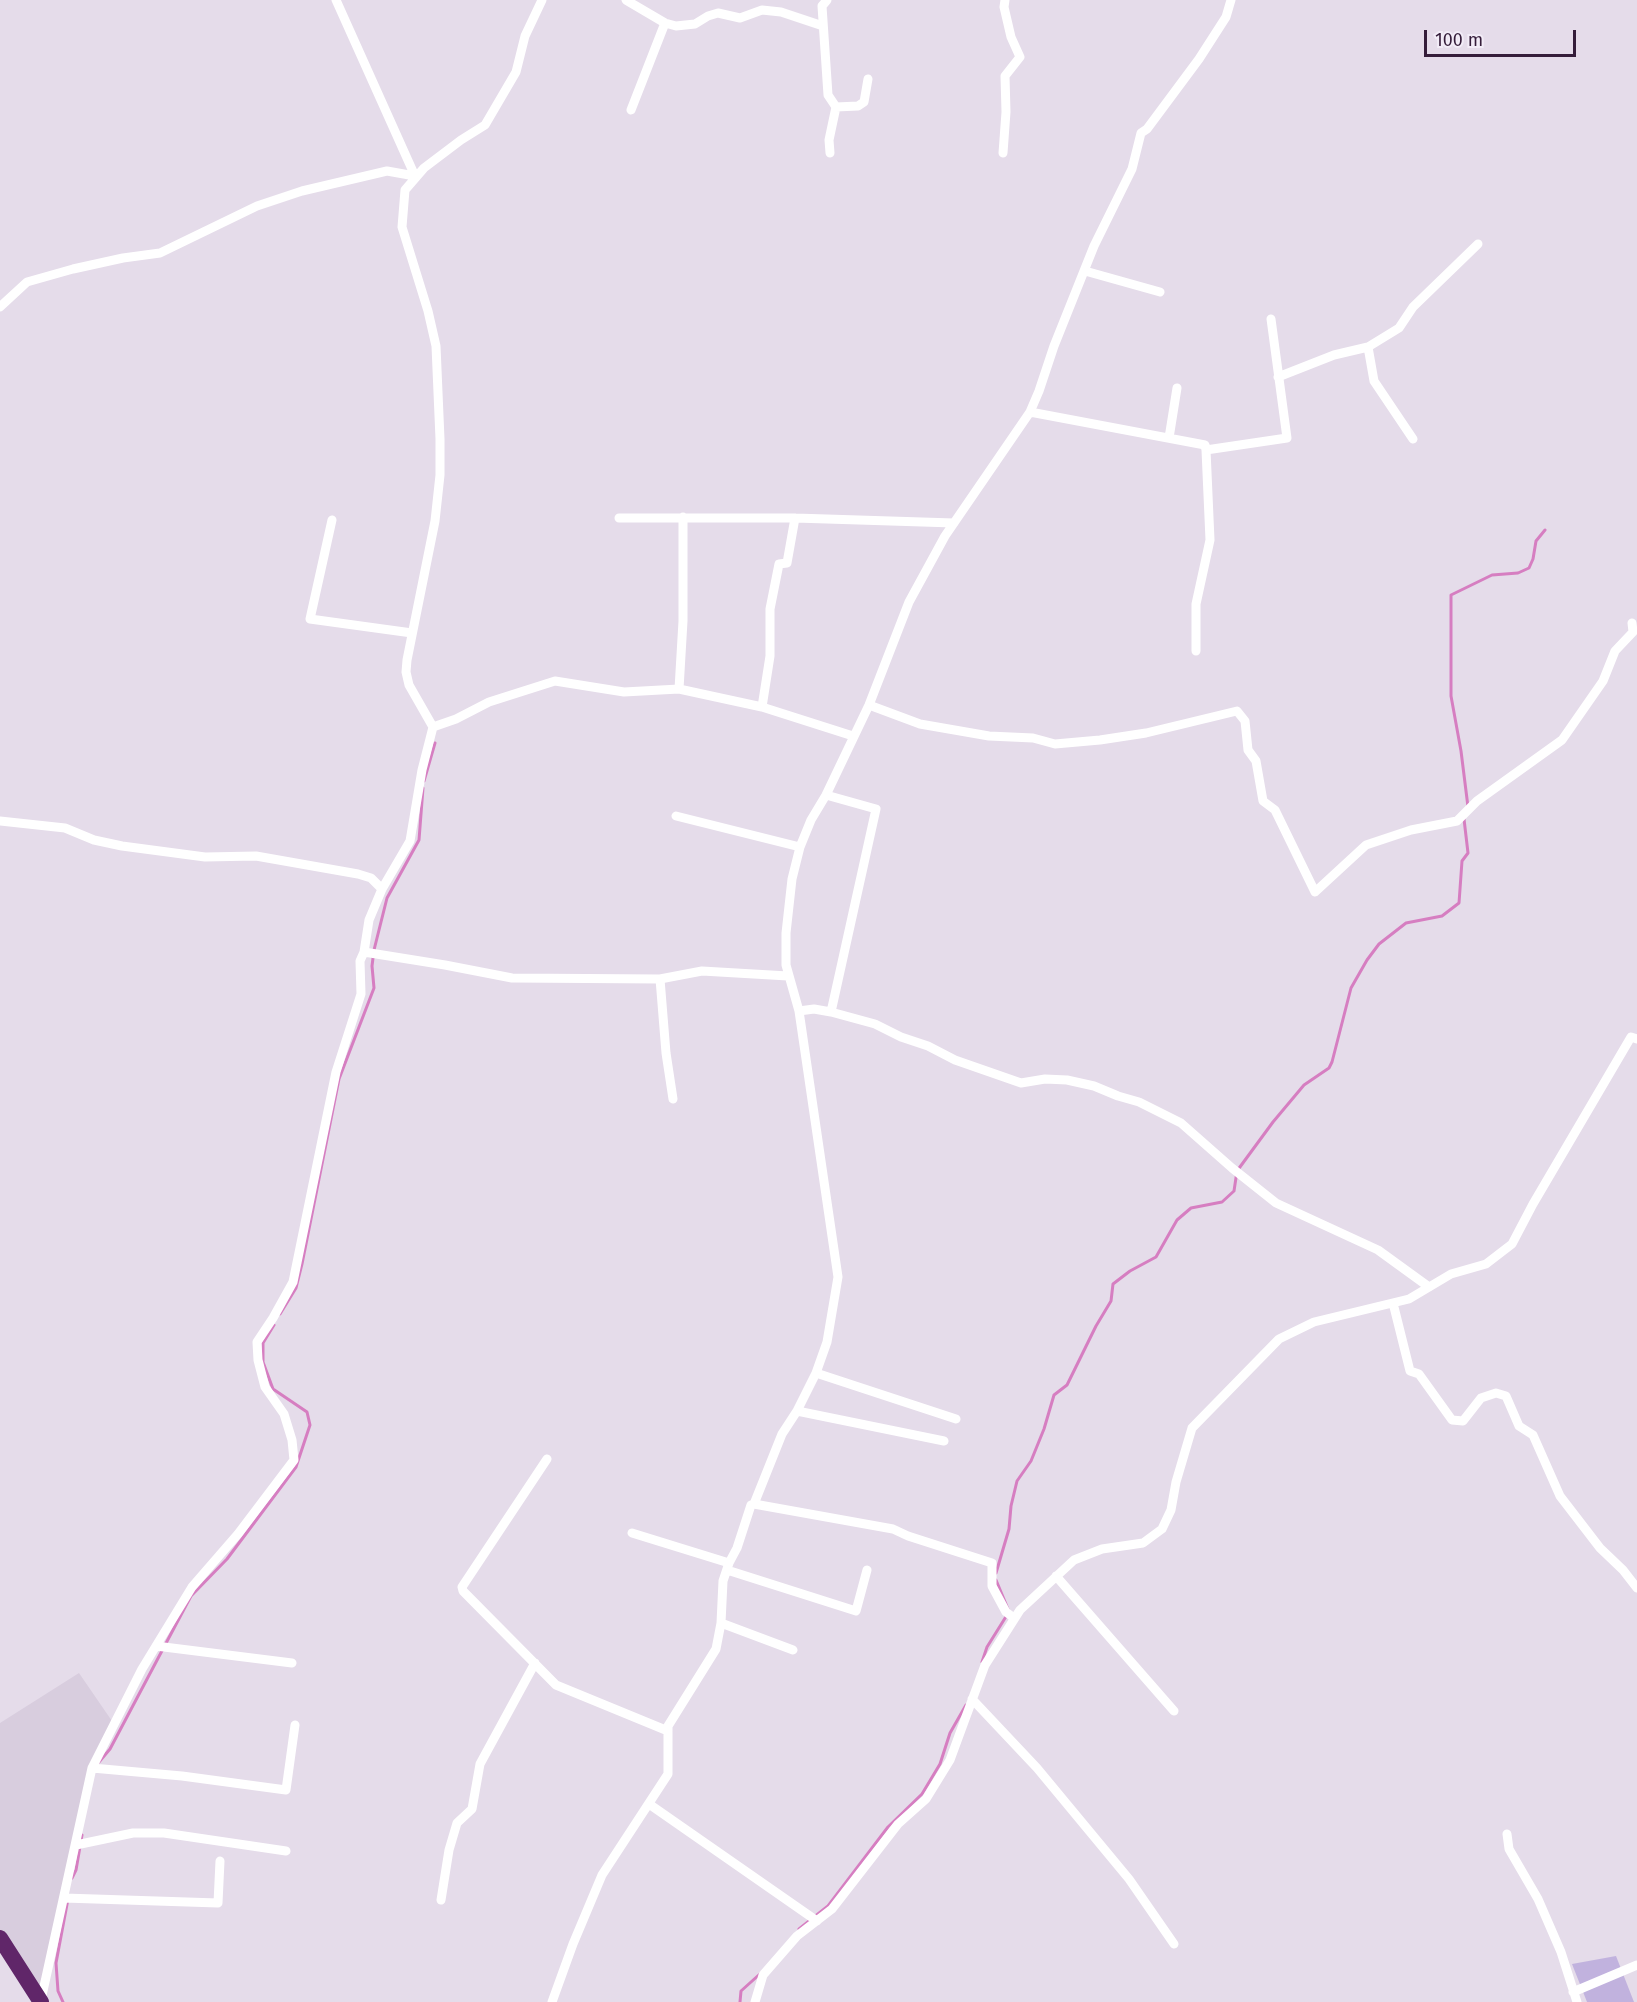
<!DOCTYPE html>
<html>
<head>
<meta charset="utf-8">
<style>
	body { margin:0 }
	#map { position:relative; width:1637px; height:2002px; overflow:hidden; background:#e5dcea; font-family:"Fira Sans",sans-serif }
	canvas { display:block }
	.scale { position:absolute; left:1424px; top:30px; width:152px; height:27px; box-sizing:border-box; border:3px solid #351d3a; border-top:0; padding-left:8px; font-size:18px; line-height:21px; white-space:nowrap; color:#351d3a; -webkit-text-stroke:4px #f2ecf7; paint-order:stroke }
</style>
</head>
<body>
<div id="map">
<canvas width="1637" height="2002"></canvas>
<div class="scale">100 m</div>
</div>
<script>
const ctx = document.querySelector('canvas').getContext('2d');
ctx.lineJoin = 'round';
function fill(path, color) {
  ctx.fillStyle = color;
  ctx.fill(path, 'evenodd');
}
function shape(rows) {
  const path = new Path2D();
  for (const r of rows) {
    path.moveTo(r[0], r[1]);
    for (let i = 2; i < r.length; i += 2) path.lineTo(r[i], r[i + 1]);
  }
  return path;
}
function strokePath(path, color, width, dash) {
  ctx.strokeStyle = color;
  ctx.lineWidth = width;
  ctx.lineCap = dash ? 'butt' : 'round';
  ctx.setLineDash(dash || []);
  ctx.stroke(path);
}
fill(shape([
	[79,1673,114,1724,89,1766,38,2002,0,1946,0,1723]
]), '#d8cdde');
fill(shape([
	[1616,1956,1634,2002,1587,2002,1572,1964]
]), '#c1b2de');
strokePath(shape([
	[424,781,435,743],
	[1468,807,1461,751,1451,696,1451,595,1492,575,1518,573,1529,568,1533,559,1536,541,1545,530],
	[280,1314,296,1288,302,1264,339,1079,374,988,372,966,374,950,387,898,419,840,423,788],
	[996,1573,1009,1529,1011,1506,1017,1481,1031,1461,1044,1429,1054,1395,1067,1385,1096,1326,1111,1301,1113,1284,1130,1271,1156,1257,1177,1220,1191,1208,1222,1202,1234,1191,1237,1171,1273,1122,1304,1085,1329,1068,1332,1062,1351,988,1367,960,1379,944,1406,923,1442,916,1459,903,1462,861,1468,853,1464,819],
	[996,1580,1008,1609],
	[982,1662,987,1647,1007,1615],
	[99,1762,110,1749,191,1596,227,1559,296,1467,310,1425,307,1412,273,1389,263,1362,263,1343,274,1325],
	[72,1878,76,1870,82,1835],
	[799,1929,828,1906,888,1827,922,1794,940,1764,950,1733,966,1705],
	[63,2002,58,1991,56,1963,68,1899],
	[740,2002,741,1991,761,1973]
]), '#d67ec1', 3);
strokePath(shape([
	[336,0,415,176],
	[626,0,665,23,676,26,695,24,708,16,718,13,740,18,762,10,781,12,823,26],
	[827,0,822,6,828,95,836,107,858,106,864,102,868,79],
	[631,110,665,23],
	[830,153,829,140,836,107],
	[1003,153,1006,112,1005,76,1020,57,1011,37,1004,7,1005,0],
	[1085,271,1160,292],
	[0,307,27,282,73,269,123,258,160,253,257,206,302,191,387,171,415,176],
	[1278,377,1334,355,1368,347],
	[1030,412,1205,445,1206,450,1287,438,1271,319],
	[1169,438,1177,388],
	[1413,439,1374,381,1368,347,1399,328,1413,307,1478,244],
	[619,518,795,518,954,523],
	[332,520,310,619,412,633],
	[1196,651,1196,604,1210,540,1206,450],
	[679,689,683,621,683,517],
	[869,705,920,724,989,736,1033,738,1055,744,1100,740,1146,733,1237,711,1245,721,1248,750,1256,761,1263,801,1275,810,1315,892,1366,845,1411,830,1457,821,1477,801,1562,740,1603,681,1615,651,1633,632,1632,623],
	[762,707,770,656,770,609,779,564,787,563,795,518],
	[433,727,456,719,489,702,555,681,624,692,679,689,762,707,853,736],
	[826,795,876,809,831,1012],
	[676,816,800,847],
	[0,821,65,828,94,840,122,846,205,857,256,856,358,874,371,878,382,889],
	[364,952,445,965,512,978,660,979,702,971,788,976],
	[660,979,666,1053,673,1099],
	[799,1011,814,1009,831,1012,875,1024,901,1037,928,1046,955,1060,1021,1083,1045,1079,1067,1080,1094,1086,1118,1096,1139,1102,1181,1123,1232,1168,1276,1203,1378,1250,1429,1287],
	[1393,1303,1410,1371,1419,1374,1452,1420,1463,1421,1481,1398,1496,1393,1506,1396,1519,1426,1533,1435,1560,1496,1600,1548,1623,1570,1637,1588],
	[816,1373,956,1419],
	[797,1411,944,1441],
	[547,1459,462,1587,463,1591,556,1685,668,1731],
	[754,1504,893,1529,908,1536,992,1563,992,1586,1006,1612,1014,1618],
	[632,1533,729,1563],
	[727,1570,856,1611,867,1570],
	[1056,1576,1174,1711],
	[721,1623,793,1650],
	[156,1646,292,1663],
	[972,1699,1037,1768,1129,1879,1174,1944],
	[92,1768,182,1776,286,1790,295,1725],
	[649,1804,817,1921],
	[1507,1834,1509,1849,1538,1899,1561,1952,1577,2002],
	[76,1845,133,1833,164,1833,286,1851],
	[64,1898,218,1903,220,1861],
	[441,1900,449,1850,457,1823,472,1809,480,1764,535,1663],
	[1573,1992,1637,1965],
	[41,2000,92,1768,142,1669,192,1587,238,1534,294,1460,292,1440,284,1414,265,1387,258,1360,257,1342,273,1318,293,1282,336,1072,361,994,360,961,364,952,369,920,382,889,410,841,422,770,433,727,409,685,406,672,407,660,435,521,440,475,440,439,436,346,428,311,402,227,405,190,424,168,461,140,485,125,516,72,525,36,542,0],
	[552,2002,573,1944,602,1875,668,1774,668,1726,716,1649,721,1623,723,1581,729,1563,737,1548,751,1505,754,1504,782,1434,797,1411,816,1373,827,1342,838,1277,799,1011,786,965,786,933,792,879,800,847,811,820,826,795,869,705,909,602,945,536,1030,412,1039,391,1054,346,1094,246,1132,169,1141,133,1147,129,1199,59,1226,17,1231,0],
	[755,2002,763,1975,797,1936,832,1909,898,1824,926,1799,950,1760,985,1665,1020,1610,1074,1560,1102,1549,1143,1543,1162,1529,1171,1510,1176,1482,1192,1428,1279,1339,1314,1322,1409,1299,1451,1274,1486,1264,1512,1244,1533,1204,1631,1037,1637,1039]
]), '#fff', 9);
strokePath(shape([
	[0,1938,41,2002]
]), '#602669', 16);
</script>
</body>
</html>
